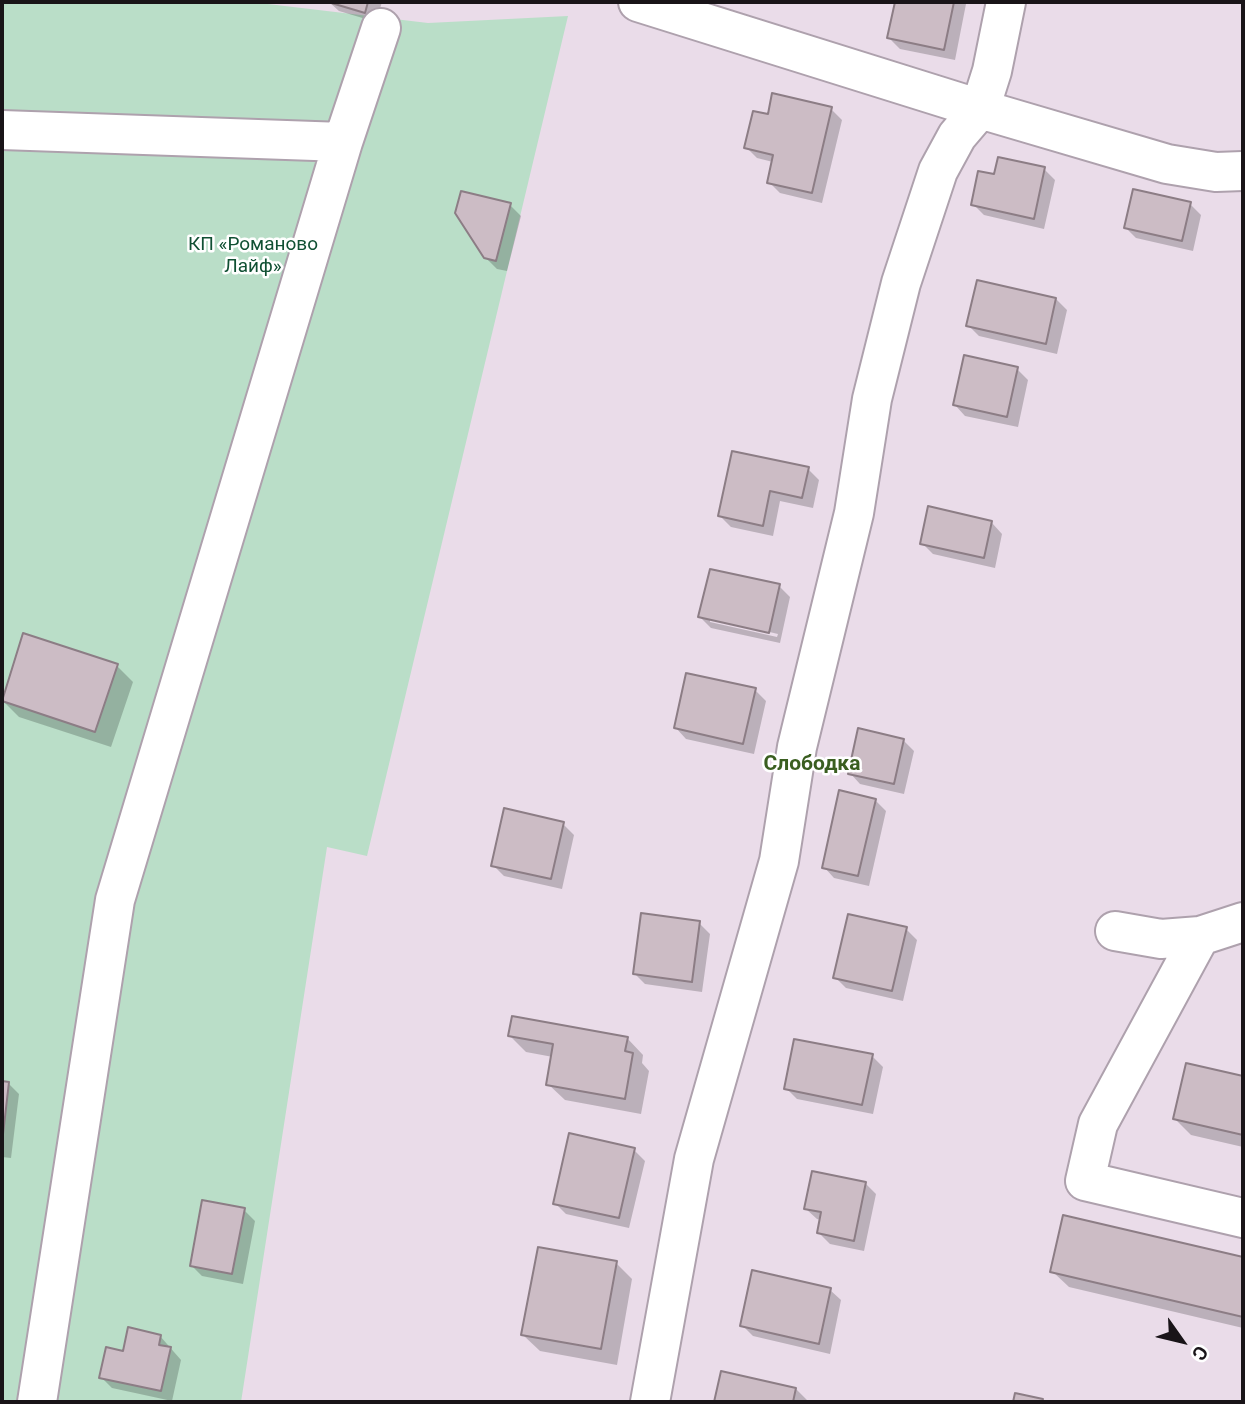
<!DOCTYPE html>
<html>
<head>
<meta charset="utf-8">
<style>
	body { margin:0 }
	#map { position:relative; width:1245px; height:1404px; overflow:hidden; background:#eadce9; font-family:Roboto,sans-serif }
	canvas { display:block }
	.frame { position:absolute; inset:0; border:4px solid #191418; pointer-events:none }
	.north { position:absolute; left:1147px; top:1306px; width:70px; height:70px; -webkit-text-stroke:5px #fff; paint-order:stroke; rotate:124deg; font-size:19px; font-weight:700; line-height:28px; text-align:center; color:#191418 }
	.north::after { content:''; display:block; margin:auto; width:24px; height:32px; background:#191418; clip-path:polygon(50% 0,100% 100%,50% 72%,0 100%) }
</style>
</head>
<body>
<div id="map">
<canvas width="1245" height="1404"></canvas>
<div class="frame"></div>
<div class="north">С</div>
</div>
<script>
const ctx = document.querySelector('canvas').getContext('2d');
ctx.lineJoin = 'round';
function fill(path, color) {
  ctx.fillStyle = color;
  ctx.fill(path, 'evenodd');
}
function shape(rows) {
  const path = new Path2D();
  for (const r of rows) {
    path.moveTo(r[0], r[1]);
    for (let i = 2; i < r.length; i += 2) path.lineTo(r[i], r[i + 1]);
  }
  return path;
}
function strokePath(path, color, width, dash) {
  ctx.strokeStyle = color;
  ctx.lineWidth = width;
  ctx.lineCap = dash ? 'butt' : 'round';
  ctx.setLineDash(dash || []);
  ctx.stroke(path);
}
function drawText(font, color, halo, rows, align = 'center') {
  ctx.font = font + ' Roboto,sans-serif';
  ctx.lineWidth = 5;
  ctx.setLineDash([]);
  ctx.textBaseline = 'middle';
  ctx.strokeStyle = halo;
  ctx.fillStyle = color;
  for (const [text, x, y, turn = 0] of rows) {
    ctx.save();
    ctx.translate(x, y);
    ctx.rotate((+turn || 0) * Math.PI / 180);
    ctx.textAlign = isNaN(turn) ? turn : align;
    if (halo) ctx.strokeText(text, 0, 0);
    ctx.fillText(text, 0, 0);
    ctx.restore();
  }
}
fill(shape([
	[2,2,251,2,428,23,568,16,367,856,327,847,241,1402,2,1402]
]), '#badec8');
fill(shape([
	[329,2,382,2,376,22,339,11],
	[896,2,964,2,966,4,955,60,900,49,889,38],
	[831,109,842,120,822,203,780,193,769,182,773,162,757,158,746,147,769,116],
	[1044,169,1055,180,1044,229,984,215,973,204,995,177],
	[1190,204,1201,215,1193,251,1136,238,1125,227],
	[510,205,521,216,507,271,497,269,485,257],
	[1056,299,1067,310,1057,354,979,336,968,325],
	[1017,369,1028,380,1018,427,965,416,955,405],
	[808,469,819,480,813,508,780,501,773,536,731,527,720,516],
	[992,523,1002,534,995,568,933,554,922,543],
	[779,586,790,597,780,643,711,628,700,617],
	[710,618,778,634,777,637,710,622],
	[117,666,133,682,111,747,19,717,3,701],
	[755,690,766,701,754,754,686,739,676,728],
	[903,740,914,751,904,794,860,784,850,773],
	[875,800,886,811,869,886,834,878,824,867],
	[563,824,574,835,562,889,504,876,493,865],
	[699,923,710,934,702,992,645,984,634,973],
	[906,929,917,940,903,1001,846,988,835,977],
	[510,1036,627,1038,643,1055,642,1063,649,1071,641,1114,565,1100,548,1084,553,1057,526,1052],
	[872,1056,883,1067,873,1114,797,1099,786,1088],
	[1187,1065,1243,1078,1243,1147,1191,1135,1174,1118],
	[2,1083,8,1083,19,1094,11,1158,2,1157],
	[634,1150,645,1161,629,1228,566,1214,555,1203],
	[865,1183,876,1194,864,1251,830,1244,819,1233,821,1220,817,1219,806,1209],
	[244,1210,255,1221,243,1284,202,1276,191,1265],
	[1065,1218,1243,1259,1243,1328,1069,1287,1052,1271],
	[616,1263,632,1279,617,1365,540,1351,523,1335],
	[830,1290,841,1300,830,1354,753,1336,742,1325],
	[160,1336,181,1360,172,1401,112,1388,101,1377,124,1353],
	[722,1373,796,1389,809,1402,716,1402]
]), '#0003');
const building = shape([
	[328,2,368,2,365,13,328,2],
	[895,2,954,2,944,50,887,38,895,2],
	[772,93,832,107,812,193,767,183,773,155,744,148,753,111,768,114,772,93],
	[998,157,1045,167,1034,219,971,205,978,171,994,174,998,157],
	[1133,189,1191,202,1182,241,1124,228,1133,189],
	[461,191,511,203,496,261,484,258,455,213,461,191],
	[977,280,1056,298,1046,344,966,326,977,280],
	[964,355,1018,367,1007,417,953,405,964,355],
	[732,451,809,467,802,498,770,491,763,526,718,516,732,451],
	[928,506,992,521,984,558,920,544,928,506],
	[710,569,780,584,769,633,698,617,710,569],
	[23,633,118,664,95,732,2,701,23,633],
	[686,673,756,688,743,744,674,728,686,673],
	[858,728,904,739,894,784,848,774,858,728],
	[839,790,876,799,858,876,822,868,839,790],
	[504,808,564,822,551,879,491,866,504,808],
	[641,913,700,921,692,982,633,974,641,913],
	[848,914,907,927,892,991,833,978,848,914],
	[512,1016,628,1037,625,1051,633,1053,625,1099,546,1085,553,1044,508,1036,512,1016],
	[794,1039,873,1054,862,1105,784,1089,794,1039],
	[1186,1063,1243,1076,1243,1135,1173,1119,1186,1063],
	[2,1081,9,1082,2,1143,2,1081],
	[569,1133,635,1148,619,1218,553,1204,569,1133],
	[812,1171,866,1182,854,1241,817,1233,821,1212,804,1209,812,1171],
	[202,1200,245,1208,232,1274,190,1266,202,1200],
	[1063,1215,1243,1257,1243,1317,1050,1272,1063,1215],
	[538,1247,617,1261,601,1349,521,1335,538,1247],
	[752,1270,831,1288,819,1344,740,1326,752,1270],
	[128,1327,161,1335,159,1345,171,1347,161,1391,99,1378,106,1347,123,1351,128,1327],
	[721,1371,796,1388,793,1402,714,1402,721,1371],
	[1015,1393,1043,1399,1042,1402,1013,1402,1015,1393]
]);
fill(building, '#ccbcc5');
strokePath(building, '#8c7d85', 2);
const minor = shape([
	[638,2,980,109,1167,164,1216,172,1243,171],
	[2,130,343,142,115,900,37,1402],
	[343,142,381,28],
	[1115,931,1161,939,1200,936,1243,922],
	[1200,936,1098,1124,1085,1181,1243,1218],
	[650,1402,694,1159,779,861,797,747,854,513,872,399,901,283,938,171,957,136,980,109,992,71,1006,2]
]);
strokePath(minor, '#aea1ad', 42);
strokePath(minor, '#fff', 38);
drawText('19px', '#105033', '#fff', [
	["КП «Романово",253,245],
	["Лайф»",253,267]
]);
drawText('bold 21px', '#3a5e20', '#fff', [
	["Слободка",812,765]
]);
</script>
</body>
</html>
